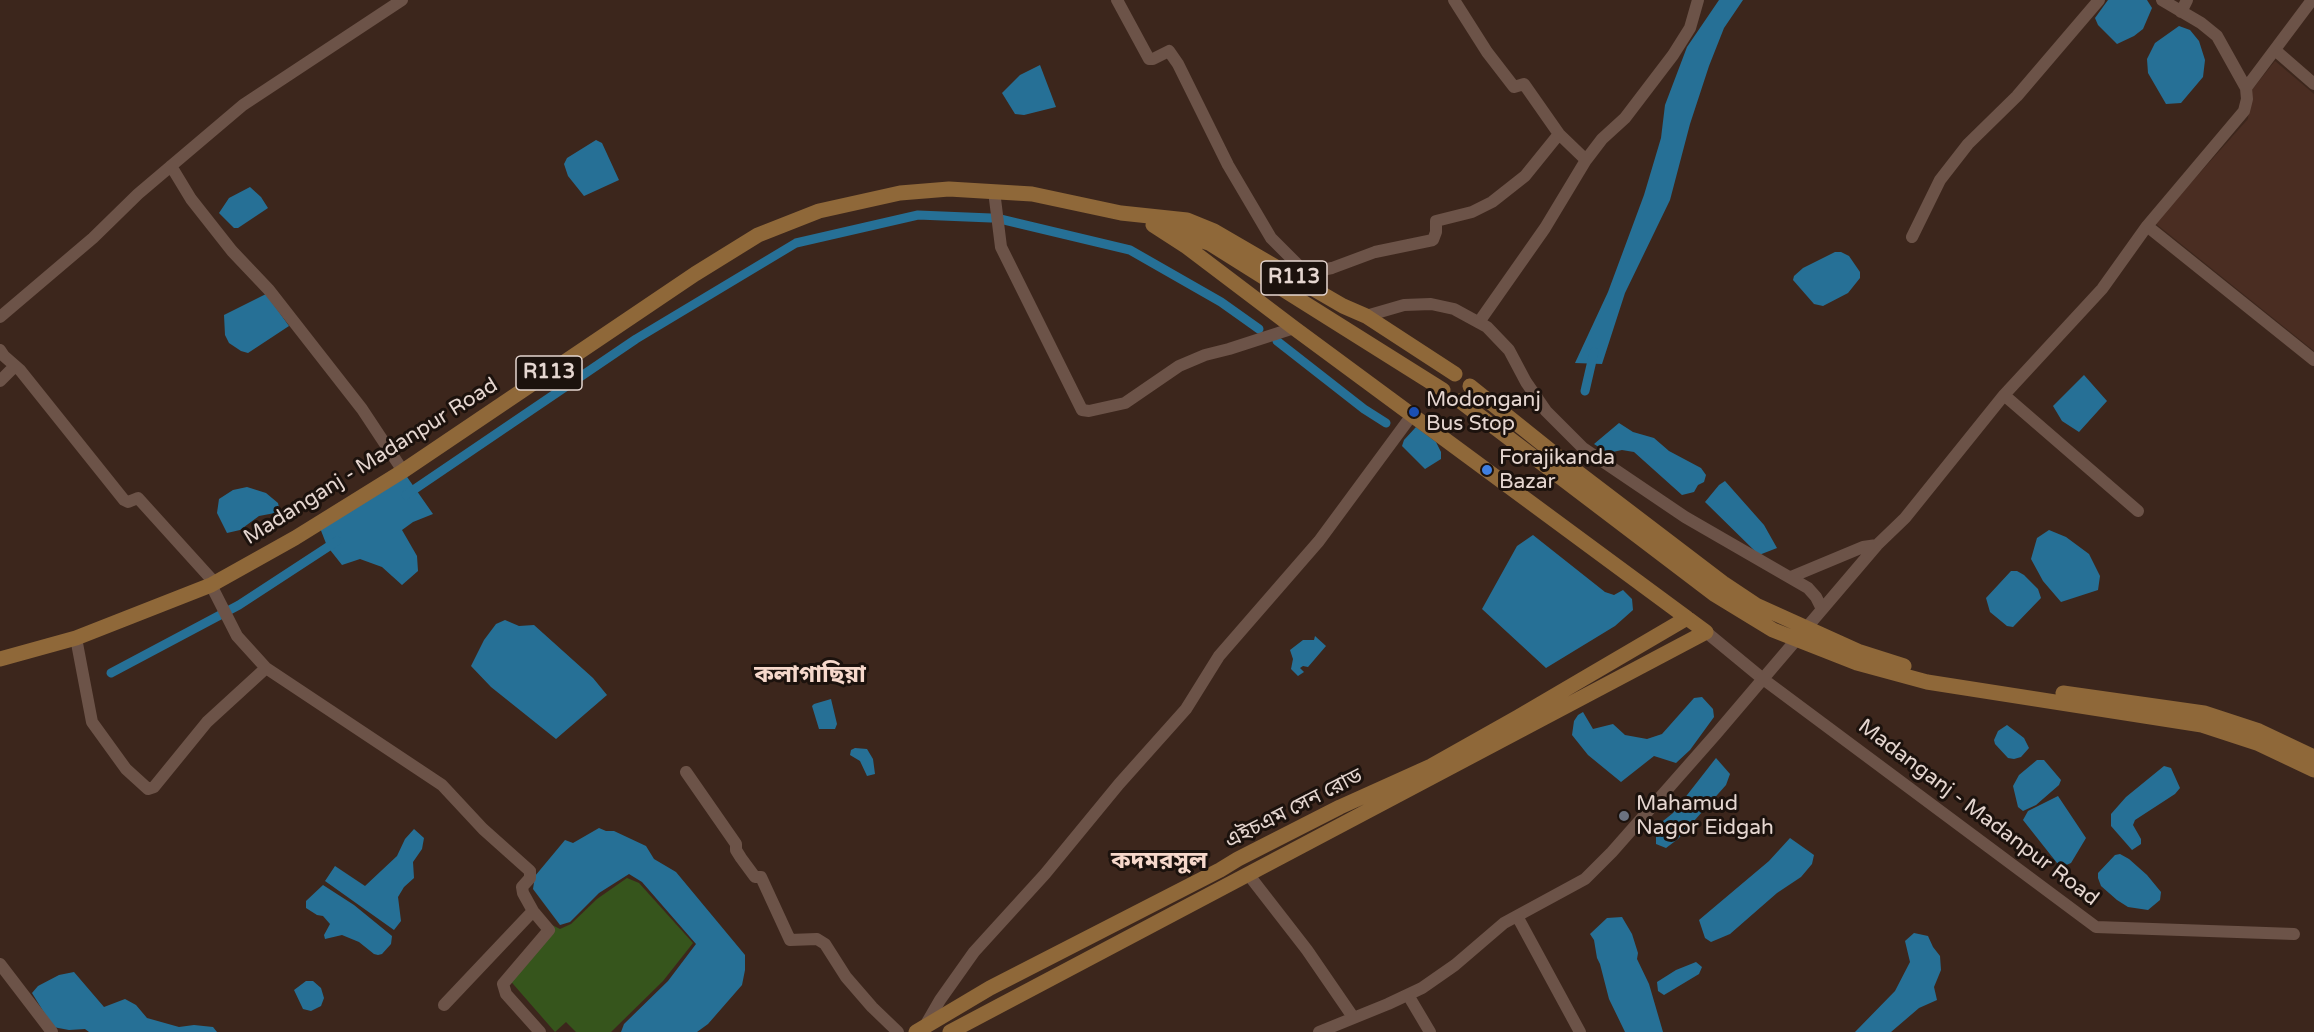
<!DOCTYPE html>
<html>
<head>
<meta charset="utf-8">
<style>
	body { margin:0 }
	canvas { display:block; background:#3c261c }
</style>
</head>
<body>
<canvas width="2314" height="1032"></canvas>
<script>
const ctx = document.querySelector('canvas').getContext('2d');
ctx.lineJoin = 'round';
function fill(path, color) {
  ctx.fillStyle = color;
  ctx.fill(path, 'evenodd');
}
function shape(rows) {
  const path = new Path2D();
  for (const r of rows) {
    path.moveTo(r[0], r[1]);
    for (let i = 2; i < r.length; i += 2) path.lineTo(r[i], r[i + 1]);
  }
  return path;
}
function strokePath(path, color, width, dash) {
  ctx.strokeStyle = color;
  ctx.lineWidth = width;
  ctx.lineCap = dash ? 'butt' : 'round';
  ctx.setLineDash(dash || []);
  ctx.stroke(path);
}
function drawText(font, color, halo, rows, align = 'center') {
  ctx.font = font + ' "Varela Round","Noto Sans Bengali",sans-serif';
  ctx.lineWidth = 6;
  ctx.setLineDash([]);
  ctx.textBaseline = 'middle';
  ctx.strokeStyle = halo;
  ctx.fillStyle = color;
  for (const [text, x, y, turn = 0] of rows) {
    ctx.save();
    ctx.translate(x, y);
    ctx.rotate((+turn || 0) * Math.PI / 180);
    ctx.textAlign = isNaN(turn) ? turn : align;
    if (halo) ctx.strokeText(text, 0, 0);
    ctx.fillText(text, 0, 0);
    ctx.restore();
  }
}
fill(shape([
	[2275,61,2314,94,2314,351,2155,223,2248,119,2251,91]
]), '#4a2d22');
fill(shape([
	[627,878,639,883,693,943,663,981,611,1032,576,1032,566,1022,555,1032,507,977,550,924,560,929,571,924,597,899]
]), '#36551c');
fill(shape([
	[1719,0,1743,0,1724,28,1709,66,1690,124,1670,200,1625,293,1602,364,1575,363,1608,292,1644,195,1661,138,1665,105,1687,47],
	[2108,0,2147,0,2152,8,2143,29,2134,36,2117,44,2098,25,2095,18],
	[2179,26,2190,30,2199,41,2205,60,2203,77,2181,103,2166,104,2148,73,2147,59,2155,43],
	[1040,65,1056,107,1024,115,1015,114,1002,93,1020,75],
	[596,140,602,143,619,180,584,196,568,176,564,164,567,158],
	[250,187,261,197,268,208,238,228,234,228,219,213,229,198],
	[1835,252,1841,252,1849,256,1860,272,1860,278,1848,293,1823,306,1814,304,1793,280,1794,276,1803,268],
	[266,294,289,326,248,353,241,351,229,343,225,335,224,315],
	[2084,375,2107,401,2079,432,2062,421,2053,406],
	[1619,423,1633,432,1654,438,1669,451,1701,468,1706,475,1704,482,1698,485,1694,492,1682,495,1634,452,1622,450,1608,453,1594,444],
	[1416,427,1436,442,1441,452,1441,459,1425,469,1402,446,1404,440],
	[405,474,433,514,413,522,402,530,417,556,418,571,402,585,382,567,360,559,342,565,327,546,320,528],
	[1725,481,1764,525,1777,548,1759,555,1705,502,1719,485],
	[247,487,266,493,278,503,280,512,259,516,240,530,227,533,217,513,219,499,233,490],
	[2049,530,2066,537,2089,554,2100,576,2098,590,2061,602,2043,581,2031,559,2037,538],
	[1533,535,1605,592,1614,595,1623,590,1632,599,1633,610,1615,626,1546,668,1482,609,1517,546],
	[2011,571,2017,571,2024,575,2038,589,2041,598,2013,627,2007,626,1990,612,1986,598],
	[505,620,519,626,534,625,593,678,607,695,556,739,491,687,471,666,484,640,496,624],
	[1315,636,1326,646,1308,667,1303,666,1300,668,1304,672,1298,676,1291,669,1293,659,1290,650,1303,640,1314,640],
	[1702,697,1713,709,1714,717,1690,750,1676,763,1654,756,1621,782,1588,755,1572,735,1574,721,1578,715,1583,712,1593,729,1613,724,1625,735,1647,739,1662,734,1694,698],
	[831,699,837,724,835,729,819,729,812,706,814,704],
	[2007,725,2024,738,2029,748,2021,757,2014,759,2008,758,1995,744,1994,740,1998,731],
	[855,748,867,749,873,759,875,774,867,776,860,761,850,755,851,750],
	[1716,758,1730,774,1726,785,1678,839,1666,848,1656,844,1656,832,1663,821,1673,813],
	[2037,760,2044,760,2061,780,2059,785,2036,805,2023,811,2018,807,2013,786,2019,775],
	[2164,766,2171,768,2180,788,2175,794,2135,820,2133,825,2141,839,2141,844,2132,850,2111,826,2111,814,2126,797],
	[2058,796,2086,838,2071,863,2064,866,2057,863,2023,820,2028,811],
	[599,828,606,831,614,831,646,846,654,859,676,872,745,955,745,970,742,985,708,1024,697,1032,621,1032,624,1024,668,981,696,944,642,882,629,874,599,893,570,922,560,925,533,889,535,876,565,840,573,843],
	[414,829,424,838,422,849,413,862,414,878,404,887,398,897,401,921,394,930,325,881,335,866,365,886,397,856,405,839],
	[1790,838,1814,855,1812,864,1801,877,1777,893,1730,934,1711,942,1705,938,1699,920,1769,861],
	[2120,854,2129,859,2147,875,2161,892,2160,900,2148,910,2128,907,2117,900,2101,886,2098,878,2098,873,2115,855],
	[323,885,354,905,392,936,391,944,382,954,378,955,374,954,359,942,342,935,325,939,324,935,330,924,323,916,317,915,306,908,306,901],
	[1622,917,1632,934,1638,953,1637,959,1649,984,1663,1032,1625,1032,1609,999,1600,964,1597,958,1594,940,1590,934,1607,918],
	[1914,933,1928,936,1933,947,1940,956,1941,970,1934,987,1937,1000,1919,1008,1891,1032,1855,1032,1895,991,1910,962,1905,941],
	[1696,962,1702,967,1699,974,1664,995,1658,991,1657,982,1676,970],
	[74,972,104,1007,125,999,136,1005,147,1018,179,1027,194,1025,213,1027,217,1032,89,1032,85,1029,69,1030,53,1027,32,993,38,986,59,975],
	[306,981,313,981,321,988,324,998,321,1006,311,1011,303,1009,294,990]
]), '#267096');
strokePath(shape([
	[1000,219,1130,250,1221,302,1259,329],
	[1277,341,1364,409,1386,423],
	[1585,391,1594,352],
	[406,495,636,339,796,243,918,215,991,218],
	[111,673,239,605,337,541]
]), '#267096', 9);
strokePath(shape([
	[1117,0,1149,59,1153,59,1169,51,1178,64,1228,165,1271,238,1306,273,1332,268,1375,252,1433,240,1436,232,1436,221,1472,212,1492,202,1525,176,1559,134],
	[1454,0,1487,52,1514,87,1524,84,1559,134,1586,160],
	[2162,0,2201,23,2217,36,2246,88],
	[2181,12,2187,0],
	[2275,50,2314,84],
	[171,166,191,199,232,251,269,290,362,409,403,471],
	[994,191,1001,247,1082,410,1089,411,1125,403,1179,366,1205,355,1229,349,1294,328],
	[2147,226,2314,360],
	[1912,237,1940,180,1968,144,2017,96,2099,0],
	[1366,316,1404,305,1431,304,1454,309,1487,327,1509,350,1526,382,1546,411,1583,448,1685,517,1808,588,1816,597,1822,609],
	[0,317,93,238,138,194,243,105,402,0],
	[1479,322,1545,228,1586,160,1602,139,1625,118,1673,55,1690,28,1698,0],
	[0,350,4,356,20,370,124,500,128,502,138,498,214,582],
	[0,381,15,366],
	[2004,395,2138,511],
	[1791,577,1863,547,1877,545],
	[211,585,237,636,266,668,442,785,483,829,530,871,530,878,522,887,523,893,533,911,549,930,503,984,506,994,540,1032],
	[1706,632,1763,679,2096,927,2294,934],
	[76,638,92,722,126,769,148,789,154,787,207,722,266,668],
	[686,772,736,844,736,850,741,858,755,877,761,877,790,940,817,939,825,944,846,977,872,1007,898,1032],
	[1248,874,1307,950,1353,1017],
	[1517,916,1580,1032],
	[0,964,52,1032],
	[1408,995,1430,1032],
	[444,1005,533,911],
	[925,1026,940,1000,974,952,1045,874,1119,784,1186,709,1219,656,1319,541,1412,415],
	[1319,1032,1388,1004,1422,988,1455,965,1504,923,1585,879,1612,852,1716,734,1877,545,1905,518,2004,395,2102,289,2147,226,2244,111,2247,99,2246,88,2312,0]
]), '#6c5348', 12);
strokePath(shape([
	[1172,231,1209,243,1443,390],
	[1470,386,1576,471,1723,583,1756,605,1860,652,1904,666],
	[1460,401,1714,594,1773,630,1857,663,1927,682,2202,725,2257,743,2314,770],
	[0,659,76,638,211,585,295,538,403,471,695,274,758,235,819,211,900,193,949,189,1032,194,1121,213,1187,220,1214,231,1343,306,1366,316,1455,374],
	[2063,693,2204,713,2259,731,2314,757],
	[916,1032,990,988,1220,870,1238,859,1340,807,1431,766,1518,717,1687,618],
	[950,1032,1706,632,1294,328,1187,247,1153,225]
]), '#8f6839', 15);
for (const [x, y, r, color] of [
	[1414,412,6,"#1a4fb4"],
	[1487,470,6,"#3f7fe0"],
	[1624,816,6,"#6b7280"]
]) {
  const dot = new Path2D();
  dot.arc(x, y, r, 0, 2 * Math.PI);
  ctx.fillStyle = color;
  ctx.fill(dot);
  strokePath(dot, '#1c120d', 2);
}
for (const [x, y, w] of [
	[1294,278,66],
	[549,373,66]
]) {
  const box = new Path2D();
  box.roundRect(x - w / 2, y - 17, w, 34, 4.5);
  ctx.fillStyle = '#1c120d';
  ctx.fill(box);
  strokePath(box, '#e5d6d0', 1.5);
}
drawText('bold 20px', '#e5d6d0', null, [
	["R113",1294,278],
	["R113",549,373]
]);
drawText('21px', '#e5d6d0', '#1c120d', [
	["Modonganj",1426,400],
	["Bus Stop",1426,424],
	["Forajikanda",1499,458],
	["Bazar",1499,482],
	["Mahamud",1636,804],
	["Nagor Eidgah",1636,828]
], 'left');
drawText('21px', '#e5d6d0', '#1c120d', [
	["Madanganj - Madanpur Road",371,462,-32],
	["এইচএম সেন রোড",1294,809,-27],
	["Madanganj - Madanpur Road",1978,813,37]
]);
drawText('bold 24px', '#f6d8cb', '#1c120d', [
	["কলাগাছিয়া",810,676],
	["কদমরসুল",1159,862]
]);
</script>
</body>
</html>
